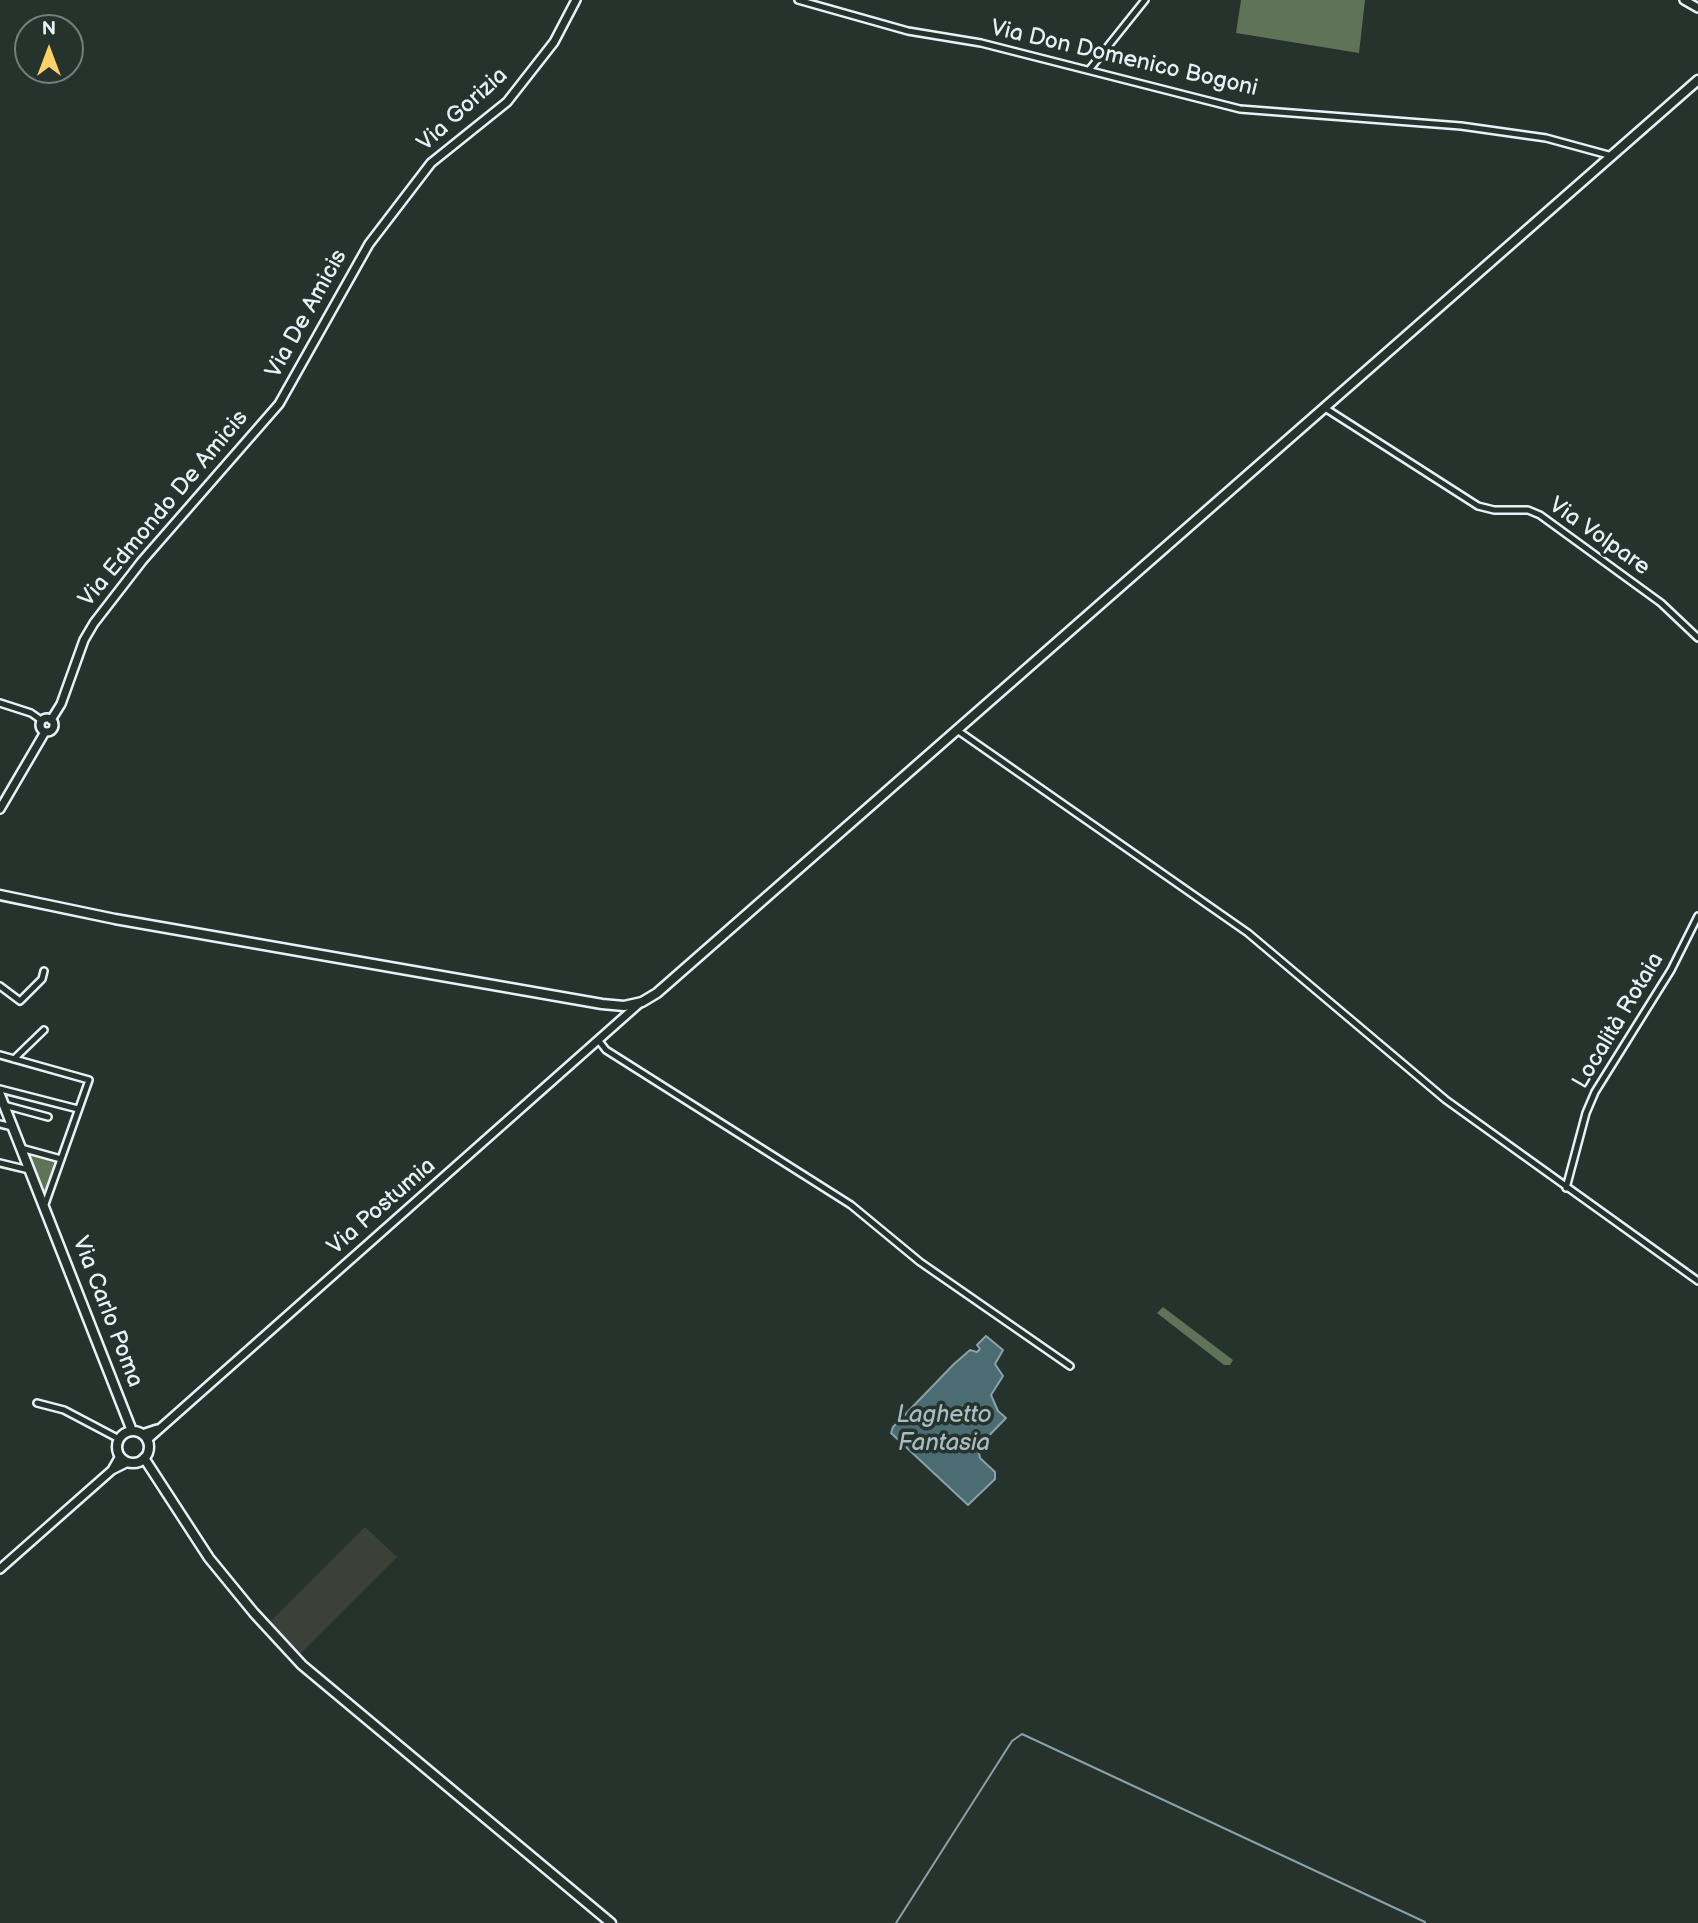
<!DOCTYPE html>
<html>
<head>
<meta charset="utf-8">
<style>
	body { margin:0 }
	#map { position:relative; width:1698px; height:1923px; overflow:hidden; background:#26332d; font-family:"Balsamiq Sans",sans-serif }
	canvas { display:block }
	.north { position:absolute; left:14px; top:14px; width:70px; height:70px; box-sizing:border-box; background:#26332d; border:2px solid #747f7e; border-radius:50%; rotate:0deg; font-size:19px; font-weight:700; line-height:28px; text-align:center; color:#e8f1f8 }
	.north::after { content:''; display:block; margin:auto; width:24px; height:32px; background:#ffd166; clip-path:polygon(50% 0,100% 100%,50% 72%,0 100%) }
</style>
</head>
<body>
<div id="map">
<canvas width="1698" height="1923"></canvas>
<div class="north">N</div>
</div>
<script>
const ctx = document.querySelector('canvas').getContext('2d');
ctx.lineJoin = 'round';
function fill(path, color) {
  ctx.fillStyle = color;
  ctx.fill(path, 'evenodd');
}
function shape(rows) {
  const path = new Path2D();
  for (const r of rows) {
    if (r.length === 3) {
      path.moveTo(r[0] + r[2], r[1]);
      path.arc(r[0], r[1], r[2], 0, 2 * Math.PI);
      continue;
    }
    path.moveTo(r[0], r[1]);
    for (let i = 2; i < r.length; i += 2) path.lineTo(r[i], r[i + 1]);
  }
  return path;
}
function strokePath(path, color, width, dash) {
  ctx.strokeStyle = color;
  ctx.lineWidth = width;
  ctx.lineCap = dash ? 'butt' : 'round';
  ctx.setLineDash(dash || []);
  ctx.stroke(path);
}
function drawText(font, color, halo, rows, align = 'center') {
  ctx.font = font + ' "Balsamiq Sans",sans-serif';
  ctx.lineWidth = 7;
  ctx.setLineDash([]);
  ctx.textBaseline = 'middle';
  ctx.strokeStyle = halo;
  ctx.fillStyle = color;
  for (const [text, x, y, turn = 0] of rows) {
    ctx.save();
    ctx.translate(x, y);
    ctx.rotate((+turn || 0) * Math.PI / 180);
    ctx.textAlign = isNaN(turn) ? turn : align;
    if (halo) ctx.strokeText(text, 0, 0);
    ctx.fillText(text, 0, 0);
    ctx.restore();
  }
}
fill(shape([
	[365,1527,397,1557,300,1654,269,1623]
]), '#3b4039');
fill(shape([
	[1241,0,1365,0,1359,53,1236,33],
	[26,1151,59,1161,44,1195],
	[1163,1307,1233,1360,1230,1365,1224,1365,1157,1313]
]), '#5e7357');
const water = shape([
	[986,1336,1003,1350,995,1364,1003,1376,991,1395,998,1411,1006,1418,978,1447,980,1458,995,1472,995,1479,968,1505,891,1433,893,1427,954,1364,970,1350,977,1352,980,1349,977,1345,986,1336]
]);
fill(water, '#4b6c72');
strokePath(water, '#8aa1a8', 2);
strokePath(shape([
	[896,1923,1012,1741,1022,1734,1425,1922]
]), '#8aa1a8', 2);
const minor = shape([
	[798,0,908,31,981,43,1240,109,1461,126,1546,138,1612,156],
	[1089,70,1145,0],
	[1325,408,1478,506,1494,510,1528,510,1540,515,1661,603,1698,638],
	[0,703,31,713,41,720],
	[957,730,1248,933,1446,1100,1698,1281],
	[0,986,20,1001,42,979,44,971],
	[599,1041,606,1050,851,1205,920,1262,1070,1366],
	[0,1055,89,1080,44,1207],
	[14,1059,44,1030],
	[0,1089,78,1109],
	[4,1105,48,1117],
	[0,1124,12,1127],
	[21,1148,61,1159],
	[0,1163,29,1170],
	[1566,1188,1586,1113,1595,1092,1671,970,1698,916],
	[37,1403,64,1410,119,1439]
]);
const tertiary = shape([
	[1684,0,1698,8],
	[47,725,7],
	[51,720,61,704,84,640,94,623,142,561,279,404,369,244,431,163,507,102,554,42,576,0],
	[0,809,45,732],
	[142,1434,157,1429],
	[147,1440,641,1002],
	[112,1470,120,1456],
	[0,1569,112,1470,128,1462]
]);
const secondary = shape([
	[0,895,115,919,602,1004,624,1006,642,1002,657,993,1698,80],
	[0,1095,132,1431],
	[133,1447,16],
	[144,1458,209,1558,254,1613,302,1665,611,1923]
]);
strokePath(minor, '#e8f1f8', 10);
strokePath(tertiary, '#e8f1f8', 12);
strokePath(secondary, '#e8f1f8', 13);
strokePath(minor, '#26332d', 5);
strokePath(tertiary, '#26332d', 7);
strokePath(secondary, '#26332d', 8);
drawText('23px', '#e8f1f8', '#26332d', [
	["Via Don Domenico Bogoni",1124,59,13],
	["Via Gorizia",463,110,-42],
	["Via De Amicis",307,314,-61],
	["Via Edmondo De Amicis",164,509,-50],
	["Via Volpare",1599,537,35],
	["Località Rotaia",1619,1021,-59],
	["Via Postumia",382,1207,-41],
	["Via Carlo Poma",107,1312,69]
]);
drawText('italic 24px', '#a9bcc2', '#26332d', [
	["Laghetto",944,1416],
	["Fantasia",944,1444]
]);
</script>
</body>
</html>
